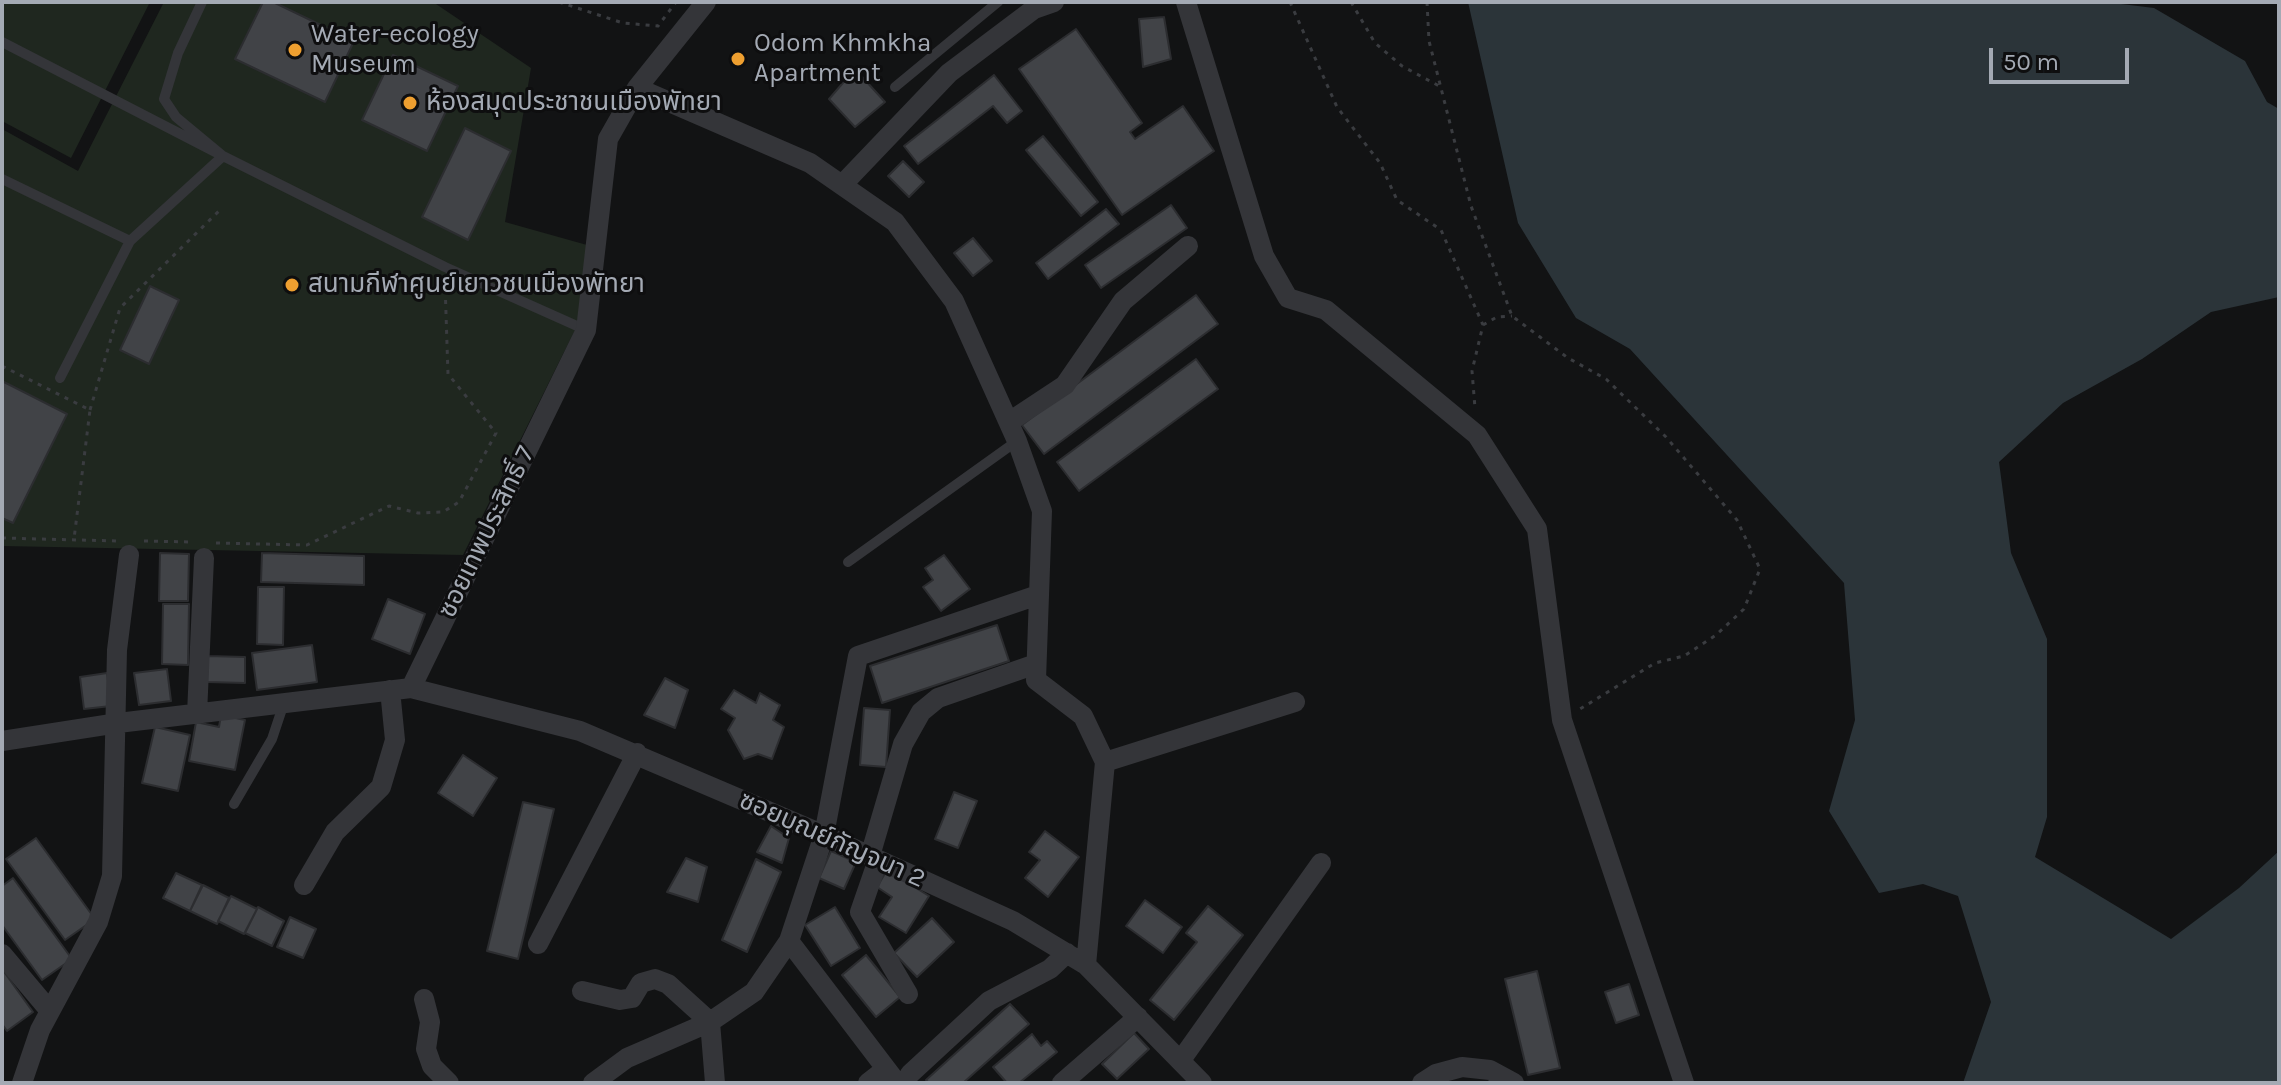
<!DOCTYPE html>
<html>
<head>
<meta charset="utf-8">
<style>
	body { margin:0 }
	#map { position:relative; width:2281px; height:1085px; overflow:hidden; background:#121314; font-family:Karla,sans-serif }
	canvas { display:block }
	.frame { position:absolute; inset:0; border:4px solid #a4aab4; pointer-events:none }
	.scale { position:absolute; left:1989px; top:48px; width:140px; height:36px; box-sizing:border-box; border:4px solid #a4aab4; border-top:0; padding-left:10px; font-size:24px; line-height:28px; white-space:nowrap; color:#a4aab4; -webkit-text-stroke:6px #0e0e0f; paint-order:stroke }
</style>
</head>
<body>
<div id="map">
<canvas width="2281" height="1085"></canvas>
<div class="frame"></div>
<div class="scale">50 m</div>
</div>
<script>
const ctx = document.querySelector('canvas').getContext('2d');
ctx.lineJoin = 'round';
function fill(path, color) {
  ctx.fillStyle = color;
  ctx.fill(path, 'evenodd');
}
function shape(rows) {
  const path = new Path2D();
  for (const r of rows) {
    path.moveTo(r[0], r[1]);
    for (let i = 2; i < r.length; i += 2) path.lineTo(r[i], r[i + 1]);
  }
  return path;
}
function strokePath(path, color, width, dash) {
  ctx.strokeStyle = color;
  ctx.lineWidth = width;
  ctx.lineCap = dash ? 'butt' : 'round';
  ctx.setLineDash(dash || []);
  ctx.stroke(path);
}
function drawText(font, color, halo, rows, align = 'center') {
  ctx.font = font + ' Karla,"Noto Sans Thai",sans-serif';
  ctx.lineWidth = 6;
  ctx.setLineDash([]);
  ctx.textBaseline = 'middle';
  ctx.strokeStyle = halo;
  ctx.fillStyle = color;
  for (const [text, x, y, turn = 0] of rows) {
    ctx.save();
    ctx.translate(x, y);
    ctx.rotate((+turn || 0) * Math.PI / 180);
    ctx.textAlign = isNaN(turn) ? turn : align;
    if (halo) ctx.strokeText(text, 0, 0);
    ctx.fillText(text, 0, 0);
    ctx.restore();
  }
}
fill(shape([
	[2,2,150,2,71,158,2,121],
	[164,2,433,2,531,68,505,222,587,245,577,326,463,555,2,546,2,129,78,171]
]), '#1f271f');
fill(shape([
	[1468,2,2105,2,2154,8,2245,61,2267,102,2279,109,2279,297,2211,312,2142,359,2063,403,1999,462,2011,553,2047,639,2047,817,2035,857,2171,939,2239,888,2279,851,2279,1083,1963,1083,1991,1002,1958,896,1923,884,1879,893,1829,811,1855,720,1844,583,1630,349,1576,318,1518,223]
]), '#2b3439');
const building = shape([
	[263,2,273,2,354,41,325,102,235,59,263,2],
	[1164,17,1171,59,1143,67,1139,19,1164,17],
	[1076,29,1142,123,1130,132,1135,139,1183,106,1214,151,1122,215,1019,69,1076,29],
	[393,55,458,86,427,151,362,120,393,55],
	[855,69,885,102,855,127,829,99,855,69],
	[994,75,1022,111,1007,123,993,106,918,164,904,146,994,75],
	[465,128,511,151,468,240,422,217,465,128],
	[1043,136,1098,202,1081,216,1026,150,1043,136],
	[903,161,924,182,909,197,888,176,903,161],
	[1171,205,1187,228,1101,288,1085,265,1171,205],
	[1106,209,1119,224,1048,279,1036,263,1106,209],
	[973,238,992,261,973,276,954,253,973,238],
	[150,286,179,300,149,364,120,350,150,286],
	[1196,295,1218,324,1044,454,1022,425,1196,295],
	[1196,359,1218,389,1079,491,1057,462,1196,359],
	[2,381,67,414,13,523,2,518,2,381],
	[160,553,189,554,188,601,159,601,160,553],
	[262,553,364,556,364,585,261,582,262,553],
	[944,555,970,589,941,611,923,587,933,580,925,568,944,555],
	[258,587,284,587,283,645,257,644,258,587],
	[388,599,425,614,410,654,372,639,388,599],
	[163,604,189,604,188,665,162,664,163,604],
	[997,625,1009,661,882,703,870,666,997,625],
	[312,645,317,682,257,690,252,653,312,645],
	[208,656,245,657,245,683,207,682,208,656],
	[167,669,171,701,139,705,134,673,167,669],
	[107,673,111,706,84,709,80,677,107,673],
	[665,678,688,690,675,728,644,715,665,678],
	[734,690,756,703,760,693,780,705,773,720,784,727,772,759,758,754,744,759,728,730,735,718,721,709,734,690],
	[864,708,890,710,886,767,860,765,864,708],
	[221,715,245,720,235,770,189,761,196,722,219,727,221,715],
	[155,727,190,735,178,791,142,783,155,727],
	[463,755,497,778,473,816,438,793,463,755],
	[954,792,977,801,958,848,935,839,954,792],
	[523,802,554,809,518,959,487,951,523,802],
	[771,826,789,838,782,863,757,852,771,826],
	[1045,831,1079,857,1048,897,1025,878,1040,860,1029,852,1045,831],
	[36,838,95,919,65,940,6,859,36,838],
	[831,851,856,862,844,889,819,878,831,851],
	[686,858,707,867,698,902,667,892,686,858],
	[756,859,781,872,747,952,722,940,756,859],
	[887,870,929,896,906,933,879,917,892,897,877,887,887,870],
	[176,873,202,885,190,911,163,898,176,873],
	[13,878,72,959,42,980,2,925,2,886,13,878],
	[203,885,229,898,217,924,190,911,203,885],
	[231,896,257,909,244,934,218,921,231,896],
	[1145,900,1182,927,1163,953,1126,926,1145,900],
	[1208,906,1243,935,1174,1020,1150,1000,1197,942,1186,933,1208,906],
	[258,907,284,921,272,946,245,933,258,907],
	[835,907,860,948,831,966,805,925,835,907],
	[290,917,316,929,303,958,277,947,290,917],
	[932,918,954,942,917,977,894,953,932,918],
	[866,955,900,997,876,1017,842,975,866,955],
	[2,969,33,1012,7,1031,2,1024,2,969],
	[1537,971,1560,1068,1528,1075,1505,979,1537,971],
	[1629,984,1639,1015,1616,1023,1605,992,1629,984],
	[1010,1004,1029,1024,963,1083,929,1083,926,1080,1010,1004],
	[1134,1033,1149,1049,1117,1079,1102,1064,1134,1033],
	[1032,1034,1041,1046,1047,1041,1057,1052,1019,1083,1007,1083,993,1067,1032,1034]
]);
fill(building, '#414347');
strokePath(building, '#2c2d30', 2);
strokePath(shape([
	[559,2,623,23,658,26,676,2],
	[1290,2,1337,107,1380,163,1397,200,1441,230,1483,325,1472,371,1475,408],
	[1351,2,1375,43,1402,66,1441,87],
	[1427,2,1429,41,1471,206,1512,316,1568,358,1606,379,1666,437,1737,520,1760,569,1744,609,1716,635,1684,656,1655,663,1580,709],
	[1483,325,1497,317,1512,316],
	[2,366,90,410,74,539],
	[90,410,120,308,222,208],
	[2,538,117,541],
	[144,541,193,542],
	[216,543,307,545,389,506,418,513,443,512,459,502,496,433,448,374,445,283]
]), '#3a3c40', 3, [4, 6]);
strokePath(shape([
	[2,42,223,156,176,117,164,99,178,53,202,2],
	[895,87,998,2],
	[2,179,130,241,223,156,445,267,586,330],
	[60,378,130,241],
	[848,562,1017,441],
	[234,804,272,739,284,703]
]), '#343539', 10);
strokePath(shape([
	[1186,2,1264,256,1288,298,1326,310,1477,435,1537,529,1562,720,1684,1083],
	[637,88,810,163,895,222,954,301,1017,441,1042,511,1036,680,1083,716,1105,762,1086,965],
	[842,185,949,73,1034,9,1054,2],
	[1009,422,1065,385,1123,301,1188,246],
	[411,688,586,330,608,139,637,88,706,2],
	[197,714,204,558],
	[2,741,118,723,411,688,580,731,824,835,1013,921,1086,965,1202,1083],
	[1105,762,1295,702],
	[870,856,903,744,921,712,938,698,1036,664],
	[878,860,860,912,908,994],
	[304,885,335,832,381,787,395,740,390,690],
	[789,941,897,1083],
	[538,944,637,753],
	[2,954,50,1011],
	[582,991,620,1000,632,998,641,983,655,979,668,984,710,1022,715,1083],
	[424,999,430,1022,426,1049,432,1066,449,1083],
	[1181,1060,1321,863],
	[910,1074,989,1001,1050,969,1067,953],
	[22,1083,40,1030,98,922,112,876,117,650,129,555],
	[593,1083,627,1058,710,1022,754,992,789,941,824,835,858,656,1038,595],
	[868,1083,886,1069],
	[1062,1083,1138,1017],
	[1422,1083,1436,1074,1462,1067,1490,1070,1514,1083]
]), '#343539', 20);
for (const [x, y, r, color] of [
	[295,50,8,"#ee9f30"],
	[738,59,8,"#ee9f30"],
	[410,103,8,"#ee9f30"],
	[292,285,8,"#ee9f30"]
]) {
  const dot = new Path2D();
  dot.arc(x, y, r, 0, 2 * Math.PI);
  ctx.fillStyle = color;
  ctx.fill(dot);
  strokePath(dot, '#0e0e0f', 3);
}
drawText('26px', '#a4aab4', '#0e0e0f', [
	["Water-ecology",311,35],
	["Museum",311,65],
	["Odom Khmkha",754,44],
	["Apartment",754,74],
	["ห้องสมุดประชาชนเมืองพัทยา",426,103],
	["สนามกีฬาศูนย์เยาวชนเมืองพัทยา",308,285]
], 'left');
drawText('26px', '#a4aab4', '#0e0e0f', [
	["ซอยเทพประสิทธิ์ 7",487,532,-64],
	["ซอยบุณย์กัญจนา 2",832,840,24]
]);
</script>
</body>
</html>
